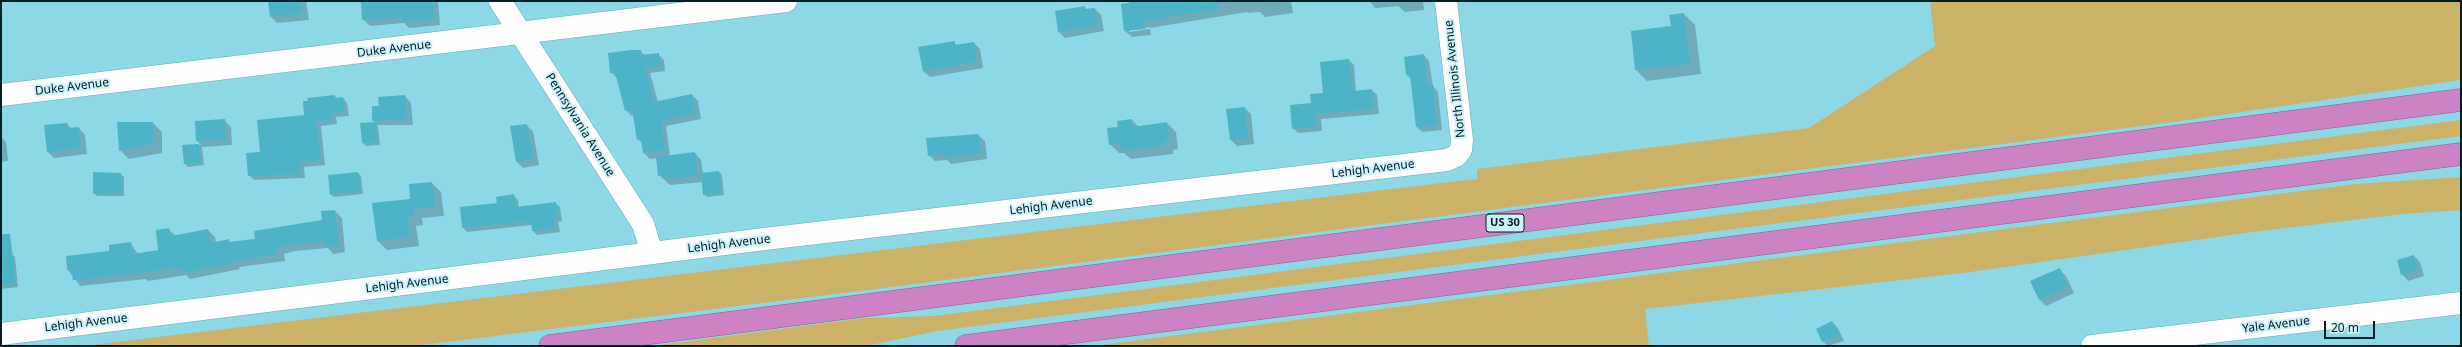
<!DOCTYPE html>
<html>
<head>
<meta charset="utf-8">
<style>
	body { margin:0 }
	#map { position:relative; width:2462px; height:347px; overflow:hidden; background:#8dd8e6; font-family:"Noto Sans",sans-serif }
	canvas { display:block }
	.frame { position:absolute; inset:0; border:2px solid #001e23; pointer-events:none }
	.scale { position:absolute; left:2324px; top:321px; width:51px; height:18px; box-sizing:border-box; border:2px solid #001e23; border-top:0; padding-left:5px; font-size:12px; line-height:14px; white-space:nowrap; color:#001e23; -webkit-text-stroke:3px #cef2f9; paint-order:stroke }
</style>
</head>
<body>
<div id="map">
<canvas width="2462" height="347"></canvas>
<div class="frame"></div>
<div class="scale">20 m</div>
</div>
<script>
const ctx = document.querySelector('canvas').getContext('2d');
ctx.lineJoin = 'round';
function fill(path, color) {
  ctx.fillStyle = color;
  ctx.fill(path, 'evenodd');
}
function shape(rows) {
  const path = new Path2D();
  for (const r of rows) {
    path.moveTo(r[0], r[1]);
    for (let i = 2; i < r.length; i += 2) path.lineTo(r[i], r[i + 1]);
  }
  return path;
}
function strokePath(path, color, width, dash) {
  ctx.strokeStyle = color;
  ctx.lineWidth = width;
  ctx.lineCap = dash ? 'butt' : 'round';
  ctx.setLineDash(dash || []);
  ctx.stroke(path);
}
function drawText(font, color, halo, rows, align = 'center') {
  ctx.font = font + ' "Noto Sans",sans-serif';
  ctx.lineWidth = 4;
  ctx.setLineDash([]);
  ctx.textBaseline = 'middle';
  ctx.strokeStyle = halo;
  ctx.fillStyle = color;
  for (const [text, x, y, turn = 0] of rows) {
    ctx.save();
    ctx.translate(x, y);
    ctx.rotate((+turn || 0) * Math.PI / 180);
    ctx.textAlign = isNaN(turn) ? turn : align;
    if (halo) ctx.strokeText(text, 0, 0);
    ctx.fillText(text, 0, 0);
    ctx.restore();
  }
}
fill(shape([
	[1930,1,2461,1,2461,80,2173,122,868,290,414,346,83,346,1458,181,1477,179,1477,169,1809,128,1935,46],
	[2461,120,2461,136,937,331,866,346,652,346,864,318,934,316],
	[2461,177,2461,210,2403,214,2245,233,1963,273,1645,309,1649,346,1093,346,2356,184]
]), '#ccb266');
fill(shape([
	[269,1,306,1,309,20,277,23,271,17],
	[365,1,438,1,440,25,409,28,404,23,370,26,363,19],
	[1147,1,1291,1,1293,13,1265,17,1260,12,1249,13,1247,12,1150,28,1151,35,1132,37,1125,31],
	[1150,27,1150,29,1129,32,1129,30],
	[1369,1,1423,1,1424,10,1405,12,1398,6,1375,8],
	[1084,7,1087,10,1095,9,1101,15,1104,31,1065,38,1059,32],
	[1684,14,1695,25,1701,74,1647,81,1636,70],
	[954,42,958,46,974,43,980,49,983,68,930,77,923,71],
	[640,51,645,55,658,54,664,60,665,71,650,73,658,102,692,95,698,101,701,119,666,126,670,156,695,153,701,160,703,174,719,172,722,175,724,195,707,197,704,194,703,182,670,185,659,175,657,158,650,159,644,153,643,144,638,139,634,115,632,116,626,110,617,78,611,72],
	[1424,55,1429,61,1433,86,1438,92,1442,130,1422,132,1417,127,1412,80,1407,75],
	[1349,60,1354,65,1356,92,1372,90,1377,95,1379,114,1321,119,1322,131,1298,133,1293,128,1312,103,1324,94],
	[335,96,337,99,343,98,347,103,349,116,336,117,337,124,321,126,325,165,304,167,305,178,254,180,249,175,262,153,305,115],
	[405,96,411,103,413,125,378,125,380,145,366,146,363,143,361,124,376,123,373,120,380,107],
	[1245,108,1251,114,1254,144,1237,146,1231,140],
	[224,120,231,127,232,145,202,147,204,165,188,167,185,164,183,146,201,145,197,141],
	[1132,120,1139,127,1167,123,1176,132,1178,149,1173,150,1173,154,1131,159,1124,153,1119,153,1110,144,1119,128],
	[153,123,162,132,162,153,129,159,120,150],
	[67,124,72,129,79,128,85,135,87,154,54,158,48,152],
	[526,125,533,131,539,165,523,168,517,162],
	[978,135,985,141,987,159,951,164,947,160,935,161,929,155],
	[1,137,6,142,8,161,1,162],
	[358,173,361,176,363,194,334,197,331,194],
	[120,174,124,177,124,196,97,196,94,193],
	[432,183,441,192,444,216,422,218,423,225,416,226,419,246,387,250,378,241,411,200],
	[513,195,518,200,519,208,555,203,560,207,562,221,558,222,560,232,537,235,533,231,532,225,467,232,463,227],
	[335,211,342,218,345,252,333,254,328,248,295,251,284,254,285,261,239,267,240,269,190,279,186,275,148,281,146,279,80,286,68,270,131,244,138,254,159,251,156,232,169,230,176,236,208,230,215,237,216,243,228,240,231,243,256,239,323,221],
	[12,254,15,257,18,287,1,289,1,256],
	[2414,256,2420,262,2424,276,2408,281,2402,274],
	[2059,269,2066,276,2074,293,2046,306,2039,299],
	[1832,322,1838,328,1844,341,1828,346,1823,341]
]), '#0003');
fill(shape([
	[268,1,301,1,303,14,270,17],
	[361,1,433,1,434,19,402,22,401,17,362,20],
	[1129,1,1218,1,1219,9,1144,21,1145,29,1124,31,1121,4,1129,3],
	[1085,6,1085,9,1095,8,1098,25,1058,32,1055,11],
	[1684,13,1690,64,1635,70,1631,31,1671,26,1669,15],
	[955,41,955,45,974,42,977,62,923,71,918,47],
	[631,50,641,50,641,55,659,53,660,66,645,67,654,102,692,94,696,113,661,121,665,150,643,153,641,139,637,140,632,109,625,111,615,72,610,73,608,53],
	[1424,54,1428,86,1433,85,1437,125,1416,127,1410,75,1406,75,1404,57],
	[1349,59,1353,91,1372,89,1374,109,1316,114,1317,126,1292,129,1290,105,1311,103,1310,94,1323,93,1320,62],
	[335,95,335,98,343,97,344,112,332,113,333,120,316,121,321,160,300,163,301,174,248,176,246,153,260,152,257,120,304,115,303,101,308,101,307,98],
	[405,95,407,119,372,121,372,106,379,106,378,97],
	[1245,107,1248,138,1230,140,1226,109],
	[225,119,226,139,196,141,195,121],
	[1132,119,1133,127,1167,122,1170,140,1164,141,1165,145,1121,151,1120,143,1109,145,1107,128,1118,127,1117,121],
	[117,122,153,122,153,144,119,151],
	[376,122,377,142,362,143,360,123],
	[67,123,68,128,79,127,81,148,47,152,44,125],
	[527,124,534,159,516,162,510,126],
	[979,134,981,153,944,158,944,153,928,156,926,138],
	[199,144,201,163,184,164,182,145],
	[695,152,698,176,663,179,663,175,658,176,656,157],
	[719,171,722,193,703,195,701,173],
	[93,172,121,173,122,194,93,194],
	[358,172,361,191,330,195,328,175],
	[432,182,435,207,413,209,414,216,408,217,410,237,377,241,372,203,410,199,409,184],
	[514,194,516,207,556,202,558,217,554,218,556,228,532,231,531,221,462,228,460,207,497,203,496,197],
	[335,210,339,246,326,247,325,241,288,245,277,247,278,254,233,261,234,263,182,273,181,268,77,280,73,280,71,270,67,270,66,256,109,251,109,245,131,242,133,254,158,250,156,230,169,228,171,236,208,229,211,243,229,239,229,242,255,239,254,231,322,220,321,211],
	[1,234,10,234,16,284,1,286],
	[2414,255,2418,270,2401,275,2397,260],
	[2060,268,2068,287,2039,300,2030,281],
	[1832,321,1839,334,1822,342,1816,329]
]), '#4cb4c6');
const minor = shape([
	[500,1,643,224,652,253],
	[1,95,786,1],
	[1,334,773,238,1447,160,1456,156,1461,150,1462,140,1446,1],
	[2092,346,2461,303]
]);
const highway = shape([
	[550,346,2461,100],
	[966,346,2461,154]
]);
strokePath(minor, '#64aebb', 23);
strokePath(highway, '#865f8d', 23);
strokePath(minor, '#fff', 22);
strokePath(highway, '#ce82c6', 22);
for (const [x, y, w] of [
	[1505,223,38]
]) {
  const box = new Path2D();
  box.roundRect(x - w / 2, y - 9, w, 18, 3);
  ctx.fillStyle = '#cef2f9';
  ctx.fill(box);
  strokePath(box, '#001e23', 1);
}
drawText('bold 11px', '#001e23', null, [
	["US 30",1505,223]
]);
drawText('12px', '#001e23', '#cef2f9', [
	["Duke Avenue",394,49,-7],
	["North Illinois Avenue",1455,79,-96],
	["Duke Avenue",72,87,-7],
	["Pennsylvania Avenue",580,125,58],
	["Lehigh Avenue",1373,169,-7],
	["Lehigh Avenue",1051,206,-7],
	["Lehigh Avenue",729,244,-7],
	["Lehigh Avenue",407,284,-7],
	["Lehigh Avenue",86,323,-7],
	["Yale Avenue",2276,325,-7]
]);
</script>
</body>
</html>
